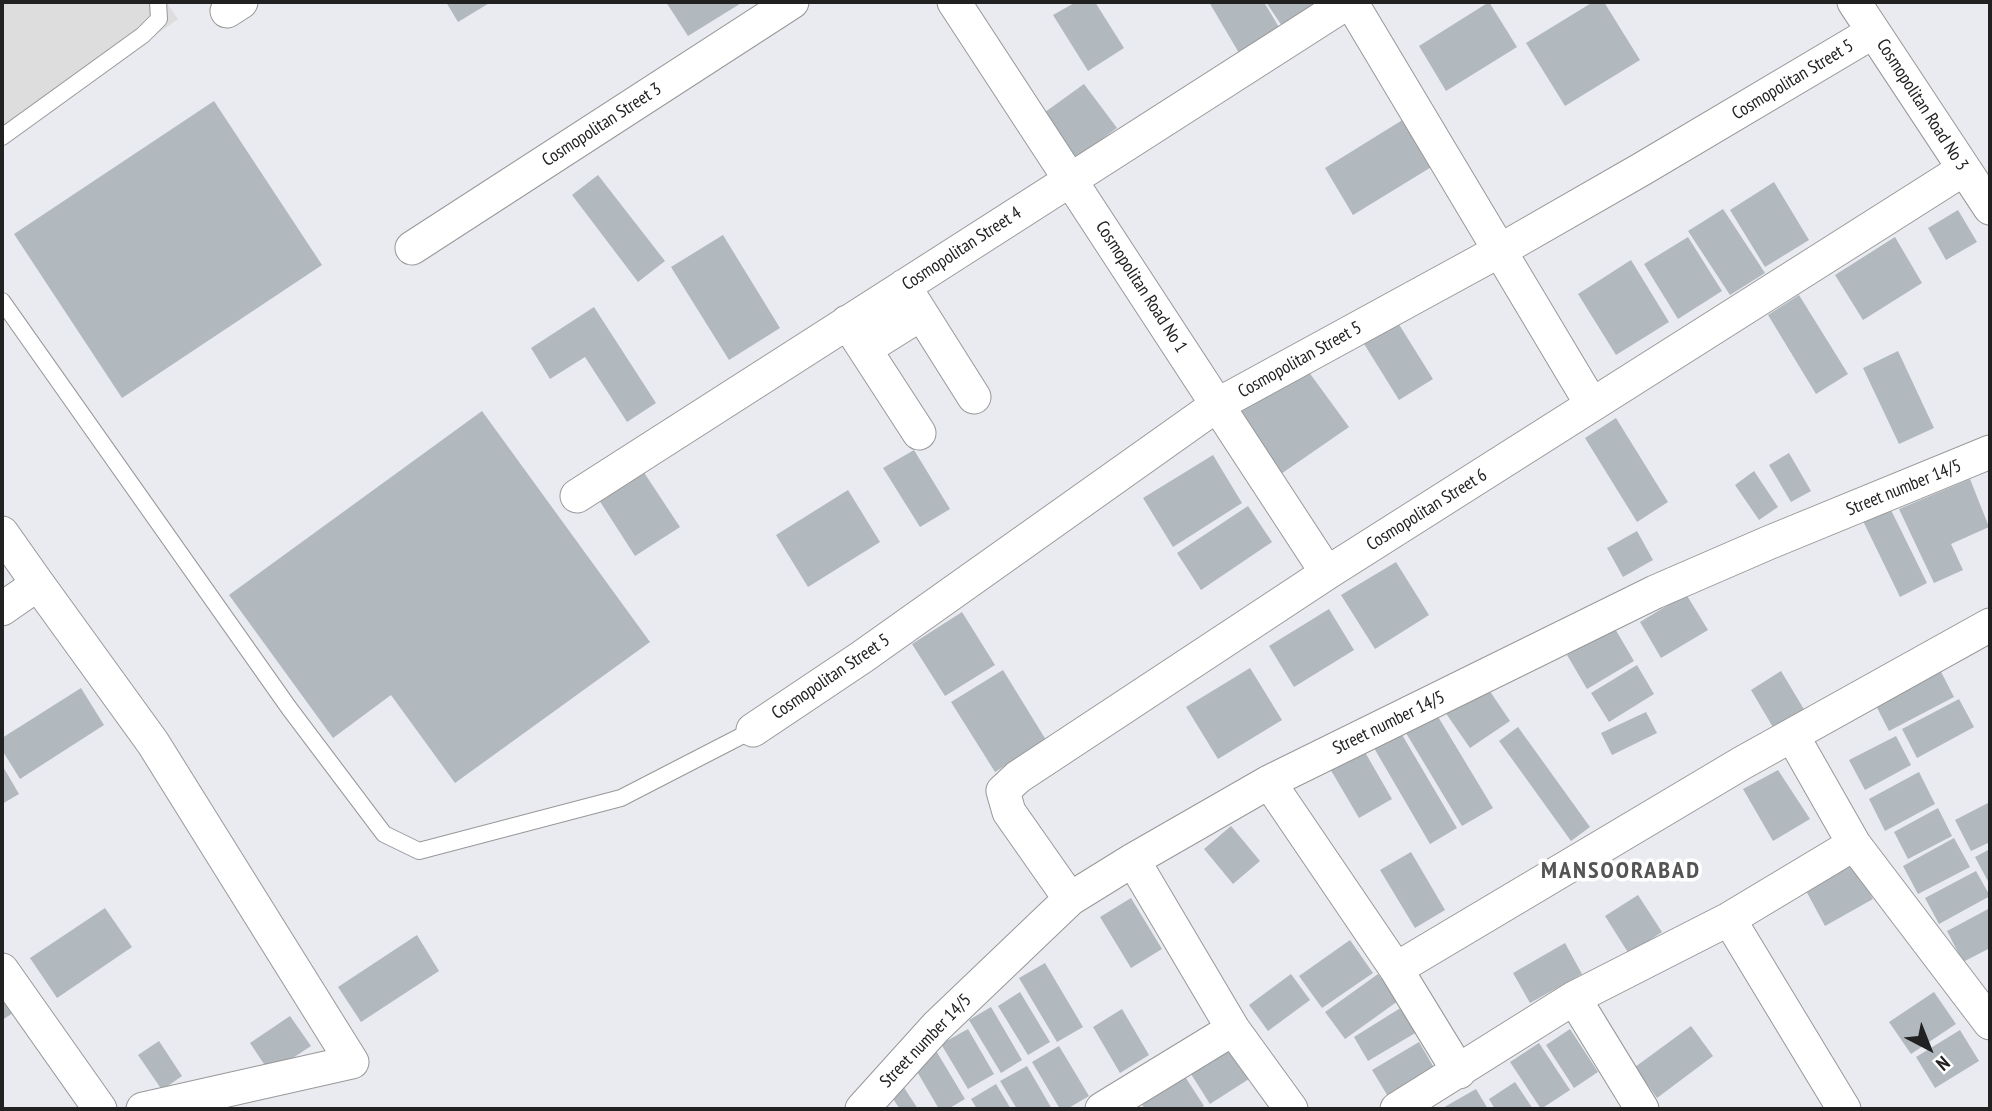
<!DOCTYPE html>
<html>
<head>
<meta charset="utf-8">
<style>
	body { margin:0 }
	#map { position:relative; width:1992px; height:1111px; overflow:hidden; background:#e9ebf1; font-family:"PT Sans Narrow",sans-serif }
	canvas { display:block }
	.frame { position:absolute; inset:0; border:4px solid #212121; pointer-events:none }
	.north { position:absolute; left:1894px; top:1013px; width:70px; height:70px; -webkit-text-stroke:5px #fff; paint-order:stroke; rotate:138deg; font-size:19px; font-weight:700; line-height:28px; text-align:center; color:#212121 }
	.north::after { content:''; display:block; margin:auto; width:24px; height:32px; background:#212121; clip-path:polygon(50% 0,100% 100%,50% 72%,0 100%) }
</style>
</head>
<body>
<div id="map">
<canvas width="1992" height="1111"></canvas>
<div class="frame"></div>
<div class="north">N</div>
</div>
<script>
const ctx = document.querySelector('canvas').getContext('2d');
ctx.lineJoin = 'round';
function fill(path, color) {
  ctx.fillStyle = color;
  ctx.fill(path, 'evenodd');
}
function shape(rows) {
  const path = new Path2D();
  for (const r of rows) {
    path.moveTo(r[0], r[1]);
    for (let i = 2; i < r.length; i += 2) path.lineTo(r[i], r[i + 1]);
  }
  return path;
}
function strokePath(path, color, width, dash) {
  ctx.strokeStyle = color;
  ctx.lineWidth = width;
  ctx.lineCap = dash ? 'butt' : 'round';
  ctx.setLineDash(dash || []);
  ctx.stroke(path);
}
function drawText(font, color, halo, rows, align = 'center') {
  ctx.font = font + ' "PT Sans Narrow",sans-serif';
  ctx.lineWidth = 7;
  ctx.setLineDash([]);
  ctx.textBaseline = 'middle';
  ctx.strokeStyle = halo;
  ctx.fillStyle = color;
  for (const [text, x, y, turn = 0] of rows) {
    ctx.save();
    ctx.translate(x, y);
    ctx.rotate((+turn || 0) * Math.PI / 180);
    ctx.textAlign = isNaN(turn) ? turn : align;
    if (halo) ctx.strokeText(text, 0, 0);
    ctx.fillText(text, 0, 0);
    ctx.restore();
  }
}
fill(shape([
	[2,2,166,2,178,19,2,145]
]), '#ddd');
fill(shape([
	[446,2,491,2,458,22],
	[666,2,743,2,688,36],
	[1076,2,1095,2,1124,48,1088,71,1053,15],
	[1209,2,1264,2,1280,29,1239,53],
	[1266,2,1321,2,1282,26],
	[1489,2,1517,47,1446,91,1419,46],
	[1593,2,1604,2,1640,60,1565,106,1526,43],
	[1084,84,1117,128,1074,160,1041,115],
	[214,101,322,265,122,398,14,234],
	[1404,119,1433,166,1353,215,1325,168],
	[598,175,665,261,638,282,572,195],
	[1774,182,1809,240,1765,267,1730,210],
	[1723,209,1765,273,1730,295,1688,231],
	[1958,210,1977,242,1946,260,1928,228],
	[723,235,780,328,729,360,671,267],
	[1688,237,1722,291,1678,319,1644,264],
	[1895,237,1922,283,1863,320,1835,275],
	[1631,260,1669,322,1616,355,1578,294],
	[1799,295,1848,374,1816,394,1768,315],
	[594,307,656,403,627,422,585,357,550,379,531,348],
	[1395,318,1433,379,1399,400,1361,339],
	[1898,351,1934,428,1899,444,1863,368],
	[1303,364,1349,427,1278,476,1236,411],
	[482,411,650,642,455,783,391,695,333,738,229,595],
	[1616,418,1668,502,1637,522,1585,438],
	[914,450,950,509,920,527,883,468],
	[1789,453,1811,491,1791,502,1769,465],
	[1213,455,1242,503,1173,547,1143,498],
	[643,471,680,527,635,556,599,500],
	[1754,471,1778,507,1759,520,1735,485],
	[1970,479,1989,527,1951,544,1963,570,1934,583,1899,509],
	[848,490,880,542,808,587,776,535],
	[1248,506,1272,542,1201,590,1177,553],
	[1890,508,1927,583,1900,597,1863,521],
	[1637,531,1653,560,1623,577,1607,548],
	[1396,562,1429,615,1375,649,1341,595],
	[1686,594,1708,630,1661,658,1640,622],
	[1329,609,1354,650,1294,687,1269,646],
	[962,612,995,665,945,696,912,644],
	[1614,627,1634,661,1587,689,1567,655],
	[1637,665,1654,694,1609,722,1591,693],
	[1938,666,1954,697,1889,731,1873,700],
	[1250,668,1282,720,1218,759,1186,707],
	[1003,670,1046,740,995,772,951,702],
	[1781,671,1805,711,1774,729,1751,690],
	[1485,684,1510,721,1470,748,1445,712],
	[81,688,104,725,20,779,2,750,2,738],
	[1959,699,1974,727,1917,758,1902,729],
	[1646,712,1657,733,1612,755,1601,733],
	[1437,715,1493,808,1462,826,1406,733],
	[1518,727,1590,827,1571,841,1499,741],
	[1401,733,1457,828,1430,844,1374,748],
	[1896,736,1911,765,1865,790,1849,760],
	[1362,747,1392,799,1359,818,1329,767],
	[2,765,19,794,2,804],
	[1778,770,1810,819,1773,841,1743,789],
	[1919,772,1935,804,1885,831,1869,799],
	[1990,802,1990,842,1971,851,1955,820],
	[1938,808,1952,836,1908,859,1894,832],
	[1231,826,1260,861,1233,884,1204,849],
	[1954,838,1970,867,1918,894,1903,866],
	[1990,849,1990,885,1975,857],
	[1411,852,1445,910,1415,928,1380,870],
	[1852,861,1873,899,1825,926,1804,887],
	[1976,871,1990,896,1939,924,1925,898],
	[1638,895,1662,932,1629,954,1605,916],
	[1131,898,1162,949,1131,968,1100,917],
	[105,908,132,947,57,998,30,958],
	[1990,908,1990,948,1963,962,1947,931],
	[417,935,439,971,361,1022,338,987],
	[1350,940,1373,973,1322,1008,1299,976],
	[1565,943,1582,974,1530,1003,1513,973],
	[1045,963,1083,1027,1057,1042,1019,978],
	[1291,974,1310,1000,1268,1031,1249,1005],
	[1378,974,1398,1001,1345,1039,1325,1012],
	[1020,992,1050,1042,1028,1055,998,1006],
	[1934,992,1956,1024,1911,1054,1889,1022],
	[2,997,13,1013,2,1020],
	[991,1007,1022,1060,1001,1073,969,1020],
	[1402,1007,1417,1032,1368,1061,1354,1037],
	[1122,1009,1149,1055,1120,1073,1093,1027],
	[290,1016,311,1046,270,1073,250,1043],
	[1691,1026,1713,1056,1657,1098,1635,1067],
	[968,1029,994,1074,968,1089,941,1044],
	[1570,1029,1598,1072,1574,1088,1546,1045],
	[1960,1030,1979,1061,1935,1088,1916,1057],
	[159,1041,182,1076,162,1090,138,1055],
	[1419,1042,1436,1071,1389,1098,1372,1070],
	[1539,1043,1570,1090,1541,1109,1510,1062],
	[1059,1046,1089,1096,1067,1109,1060,1109,1032,1062],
	[1233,1048,1252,1077,1210,1104,1191,1074],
	[935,1049,965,1099,948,1109,939,1109,912,1063],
	[1027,1066,1052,1109,1017,1109,1000,1081],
	[1184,1075,1204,1106,1199,1109,1145,1109,1141,1103],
	[1515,1082,1533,1109,1495,1109,1489,1099],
	[901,1083,918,1109,900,1109,888,1092],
	[996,1084,1011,1109,977,1109,971,1099],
	[1476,1089,1488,1109,1441,1109]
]), '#b1b8be');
const lane = shape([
	[2,137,143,35,159,19,158,2],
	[2,301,289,708,384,834,419,851,621,798,753,730]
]);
const street = shape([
	[954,2,1327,573],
	[1351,2,1592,405],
	[1854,2,1990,208],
	[227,11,241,2],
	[412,248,792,2],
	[904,286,974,397],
	[847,322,919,433],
	[865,349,921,314],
	[577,496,1348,2],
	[2,533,38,584],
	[2,609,38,584,153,743,352,1062,143,1109],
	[753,730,862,657,1217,405,1499,251,1642,169,1873,32],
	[1792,735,1854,844],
	[1269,782,1396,969,1459,1072],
	[1133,860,1233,1029,1291,1109],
	[1070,899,1009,812,1003,791,1018,777,1327,573,1964,169],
	[1729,919,1844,1109],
	[1396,969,1742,763,1990,625],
	[2,970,100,1109],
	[1574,998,1642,1109],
	[862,1109,936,1027,1070,899,1133,860,1269,782,1655,592,1768,543,1990,452],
	[1102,1109,1233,1029],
	[1397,1109,1574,998,1729,919,1854,844,1990,1023]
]);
strokePath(lane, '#989898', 18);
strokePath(street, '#989898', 35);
strokePath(lane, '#fff', 16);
strokePath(street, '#fff', 33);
drawText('18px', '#212121', '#fff', [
	["Cosmopolitan Street 5",1793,80,-31],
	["Cosmopolitan Road No 3",1922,105,57],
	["Cosmopolitan Street 3",602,125,-33],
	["Cosmopolitan Street 4",962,249,-33],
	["Cosmopolitan Road No 1",1141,287,57],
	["Cosmopolitan Street 5",1300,360,-29],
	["Street number 14/5",1904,488,-22],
	["Cosmopolitan Street 6",1427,510,-32],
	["Cosmopolitan Street 5",831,677,-34],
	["Street number 14/5",1389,723,-26],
	["Street number 14/5",926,1041,-46]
]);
ctx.letterSpacing = '2px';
drawText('bold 24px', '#545454', '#fff', [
	["MANSOORABAD",1621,871]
]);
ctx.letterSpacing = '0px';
</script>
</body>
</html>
